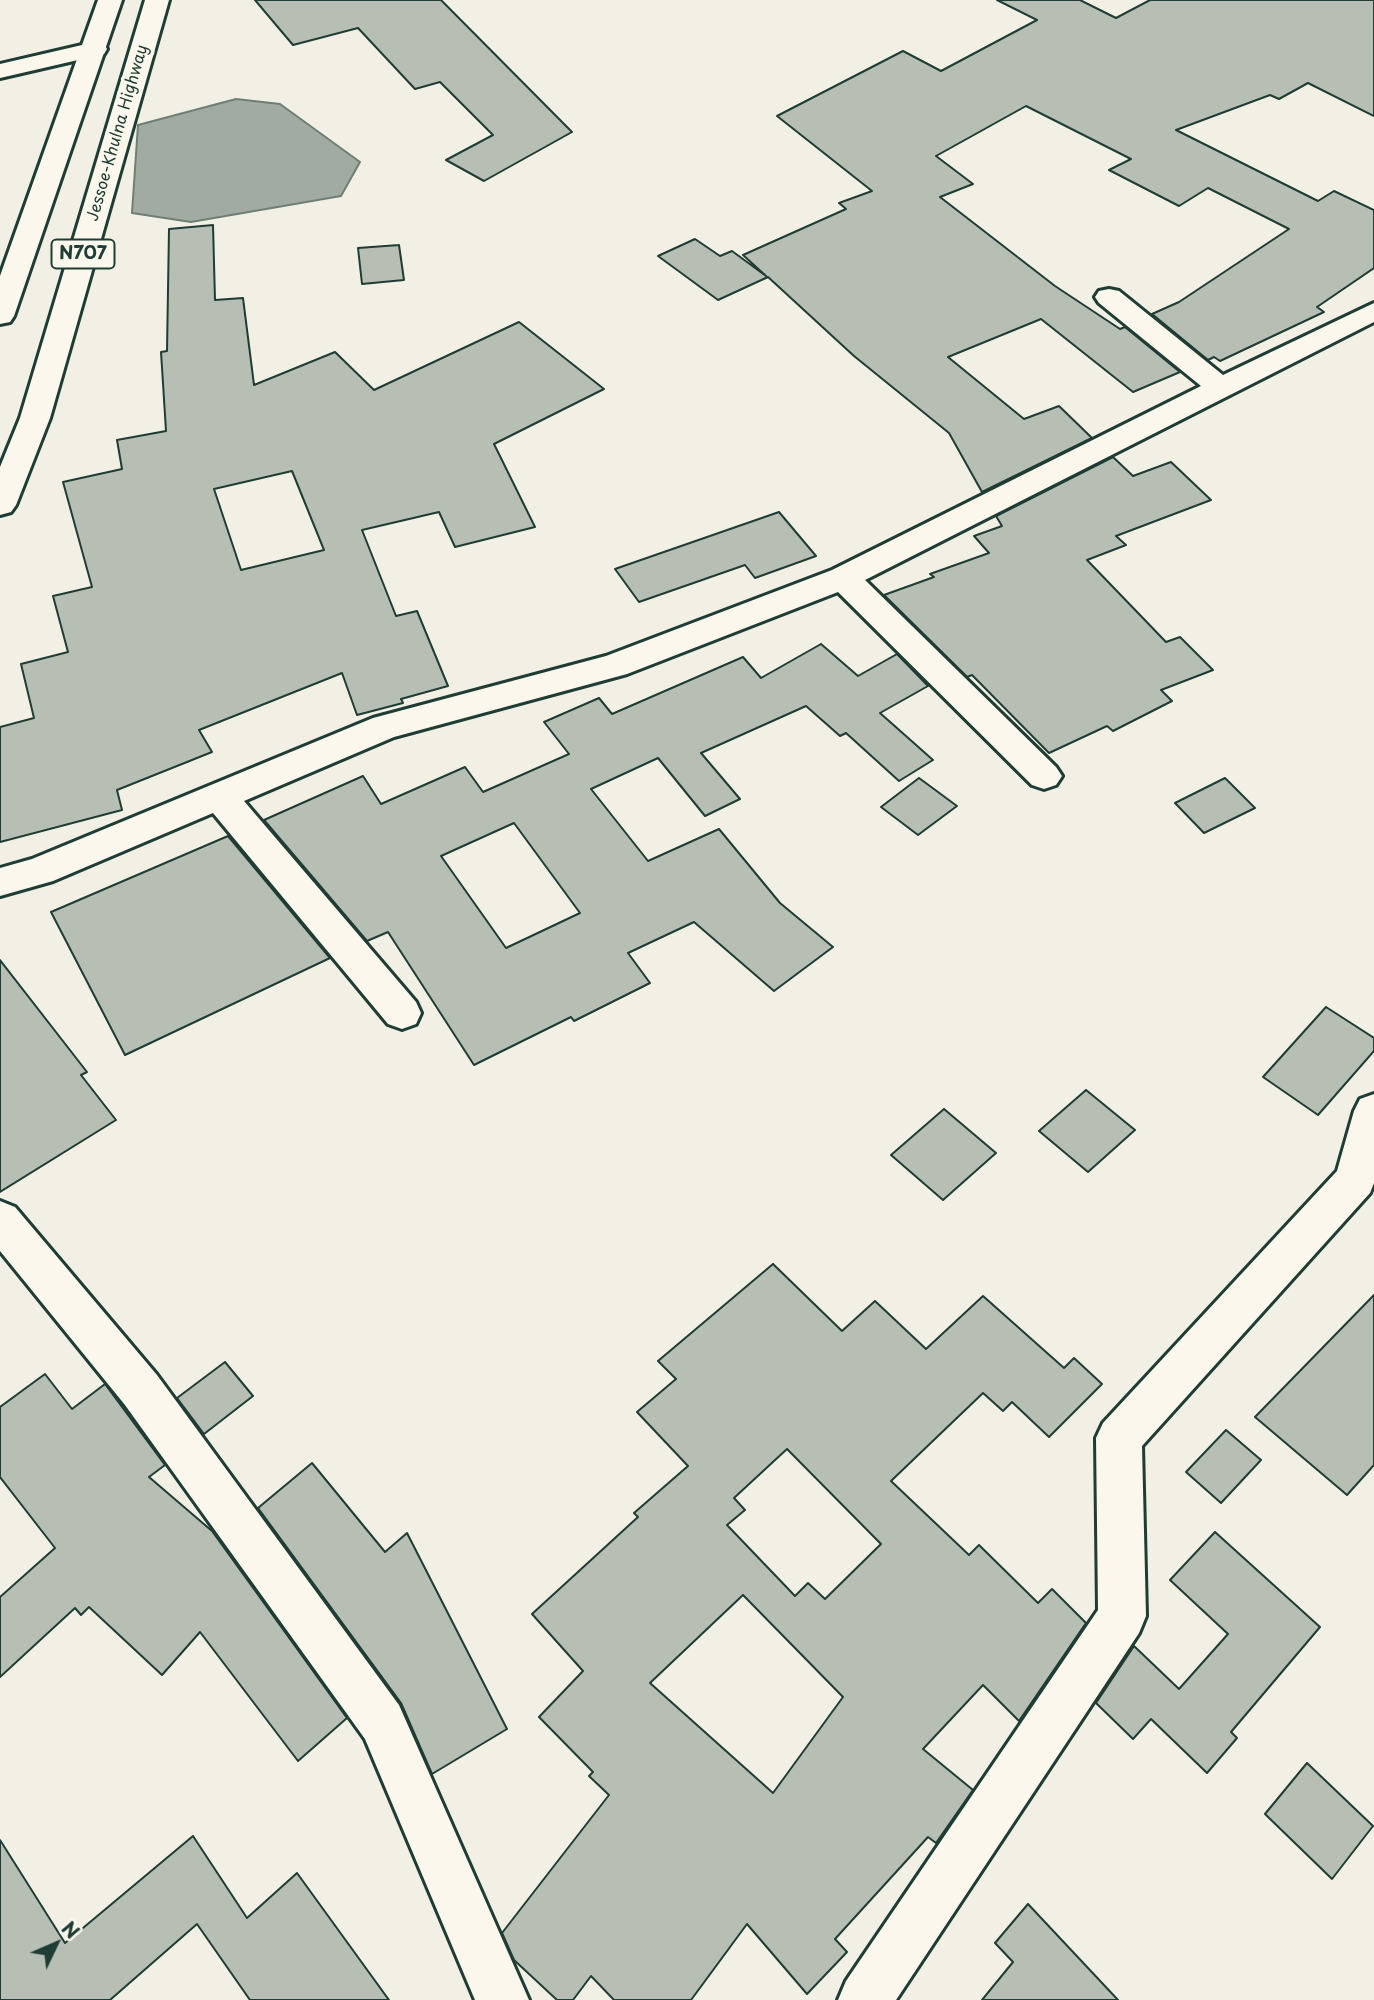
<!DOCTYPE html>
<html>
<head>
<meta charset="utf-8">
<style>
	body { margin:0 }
	#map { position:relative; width:1374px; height:2000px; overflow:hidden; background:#f2f0e5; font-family:"Playpen Sans",sans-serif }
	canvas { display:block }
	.north { position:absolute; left:21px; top:1909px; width:70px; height:70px; -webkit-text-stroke:5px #fbf7ec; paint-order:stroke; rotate:46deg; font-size:19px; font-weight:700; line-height:28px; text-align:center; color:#1f3d34 }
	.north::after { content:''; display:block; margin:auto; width:24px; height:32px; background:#1f3d34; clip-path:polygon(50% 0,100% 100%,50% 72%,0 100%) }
</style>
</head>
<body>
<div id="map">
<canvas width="1374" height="2000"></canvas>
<div class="north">N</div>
</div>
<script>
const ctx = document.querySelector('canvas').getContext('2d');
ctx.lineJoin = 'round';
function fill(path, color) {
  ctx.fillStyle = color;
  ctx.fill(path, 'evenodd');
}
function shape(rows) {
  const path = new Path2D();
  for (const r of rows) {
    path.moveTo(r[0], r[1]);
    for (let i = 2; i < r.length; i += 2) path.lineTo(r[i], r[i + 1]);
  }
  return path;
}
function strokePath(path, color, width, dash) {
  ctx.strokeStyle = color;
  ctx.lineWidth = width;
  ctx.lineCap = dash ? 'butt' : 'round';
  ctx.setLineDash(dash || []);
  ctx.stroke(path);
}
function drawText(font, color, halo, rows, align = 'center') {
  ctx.font = font + ' "Playpen Sans",sans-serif';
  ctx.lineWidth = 7;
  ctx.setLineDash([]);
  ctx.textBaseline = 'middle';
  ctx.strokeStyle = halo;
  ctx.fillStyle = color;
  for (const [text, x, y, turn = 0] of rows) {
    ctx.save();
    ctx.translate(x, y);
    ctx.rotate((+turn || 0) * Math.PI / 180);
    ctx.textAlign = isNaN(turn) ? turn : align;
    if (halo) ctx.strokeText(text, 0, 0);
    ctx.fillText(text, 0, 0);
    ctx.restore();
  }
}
const water = shape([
	[236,99,280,104,360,162,341,196,191,222,132,213,138,125,236,99]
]);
fill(water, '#a2aba1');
strokePath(water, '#6e7f75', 2);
const building = shape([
	[255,0,441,0,572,132,484,181,446,160,493,135,440,82,415,89,358,28,293,45,255,0],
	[997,0,1080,0,1116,18,1150,0,1374,0,1374,116,1308,83,1279,99,1270,95,1176,130,1318,201,1334,191,1374,210,1374,268,1317,307,1324,312,1220,361,1214,357,1208,360,1152,314,1179,302,1289,229,1208,188,1179,206,1109,170,1131,159,1026,106,936,156,973,184,940,197,1055,286,1120,329,1125,327,1180,372,1133,392,1041,319,948,357,1024,419,1059,406,1092,438,982,492,949,433,854,356,768,277,718,300,658,256,695,239,720,256,732,251,766,276,743,255,846,209,839,203,872,191,777,116,903,51,941,71,1037,20,997,0],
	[213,225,215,300,243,298,254,385,335,352,374,390,519,322,604,389,494,444,535,527,455,547,439,512,362,530,396,616,417,611,448,686,401,699,403,703,357,715,342,673,199,730,212,752,117,790,122,810,0,842,0,727,34,718,21,664,68,652,53,596,92,587,63,482,122,469,117,440,166,431,161,352,167,351,169,229,213,225],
	[292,471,324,550,241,570,214,489,292,471],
	[399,245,404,280,362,284,358,248,399,245],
	[1113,457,1133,476,1171,462,1211,500,1116,536,1126,545,1087,560,1166,642,1180,637,1213,670,1161,690,1172,701,1113,731,1107,726,1049,753,972,675,967,677,884,595,934,577,930,574,989,553,974,536,1002,526,996,516,1113,457],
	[779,512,816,556,755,578,745,565,639,602,615,569,779,512],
	[821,644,858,676,897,654,928,686,880,713,933,760,899,781,846,733,840,736,806,706,701,753,740,799,705,816,658,758,591,789,648,861,719,829,780,903,833,947,774,991,694,922,628,953,650,983,574,1021,571,1017,474,1065,388,932,367,941,264,820,363,776,381,804,465,767,483,792,569,754,544,722,599,698,612,714,743,657,761,678,821,644],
	[514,823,580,913,506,948,441,856,514,823],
	[919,778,957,806,918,835,881,807,919,778],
	[1225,778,1255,808,1204,833,1175,803,1225,778],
	[228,836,330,958,125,1055,51,912,228,836],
	[0,960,87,1072,81,1075,116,1120,0,1192,0,960],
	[1326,1007,1374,1038,1374,1051,1318,1115,1263,1077,1326,1007],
	[1086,1090,1135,1130,1088,1172,1039,1131,1086,1090],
	[944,1109,996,1153,943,1200,891,1155,944,1109],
	[773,1264,842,1331,875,1301,926,1349,983,1296,1064,1368,1074,1358,1102,1384,1049,1437,1012,1402,1003,1411,983,1393,891,1481,969,1555,979,1545,1038,1603,1052,1589,1086,1623,1019,1721,983,1685,923,1749,973,1790,936,1843,928,1837,835,1939,847,1952,807,1994,747,1924,691,2000,614,2000,591,1976,573,2000,557,2000,514,1960,502,1933,609,1795,589,1776,593,1772,539,1717,583,1671,532,1614,638,1517,634,1513,688,1466,637,1412,676,1379,658,1361,773,1264],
	[787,1449,881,1544,825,1599,808,1583,795,1596,727,1525,745,1510,734,1498,787,1449],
	[743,1595,843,1697,773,1793,650,1683,743,1595],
	[1374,1295,1374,1465,1347,1495,1255,1417,1374,1295],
	[225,1362,253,1396,204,1434,177,1398,225,1362],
	[45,1374,72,1409,105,1384,165,1465,149,1477,212,1531,347,1718,298,1761,200,1632,162,1675,89,1607,81,1615,75,1608,0,1677,0,1597,55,1548,0,1477,0,1407,45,1374],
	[1226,1430,1261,1460,1221,1503,1186,1472,1226,1430],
	[312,1463,385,1552,407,1533,507,1729,432,1774,401,1703,258,1508,312,1463],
	[1215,1532,1320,1627,1231,1732,1237,1738,1207,1773,1151,1719,1133,1739,1096,1703,1134,1646,1179,1689,1228,1634,1170,1580,1215,1532],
	[1307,1763,1373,1826,1332,1879,1265,1814,1307,1763],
	[193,1836,247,1918,297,1873,389,2000,250,2000,197,1924,110,2000,0,2000,0,1840,65,1943,193,1836],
	[1028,1904,1118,2000,982,2000,1013,1962,995,1943,1028,1904]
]);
fill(building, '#b7beb3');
strokePath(building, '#1f3d34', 2);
const minor = shape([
	[95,42,104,44,107,49,104,54,0,78,0,64,95,42],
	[1109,289,1119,291,1223,375,1374,303,1374,322,865,580,1056,767,1062,776,1056,785,1044,789,1032,785,838,592,627,674,394,737,244,801,416,1002,421,1013,416,1024,402,1029,388,1024,213,813,53,881,0,896,0,868,32,859,373,718,606,656,832,570,1201,386,1099,303,1095,297,1099,291,1109,289],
	[1374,1094,1374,1183,1370,1193,1142,1446,1146,1616,1139,1633,896,2000,838,2000,846,1981,1098,1610,1096,1438,1103,1423,1337,1171,1354,1111,1360,1099,1374,1094],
	[0,1201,15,1207,157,1375,399,1705,529,2000,475,2000,365,1739,125,1405,0,1251,0,1201]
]);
const highway = shape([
	[98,0,122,0,14,316,10,322,0,324,0,276,98,0],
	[145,0,169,0,50,418,16,505,11,512,0,515,0,467,20,418,145,0]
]);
strokePath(minor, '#1f3d34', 6);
strokePath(highway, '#1f3d34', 6);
fill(minor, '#fbf7ec');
fill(highway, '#fbf7ec');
drawText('16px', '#1f3d34', '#fbf7ec', [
	["Jessoe-Khulna Highway",118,133,-74]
]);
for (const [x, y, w] of [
	[83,254,63]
]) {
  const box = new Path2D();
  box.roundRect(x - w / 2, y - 14.5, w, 29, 5);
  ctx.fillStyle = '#fbf7ec';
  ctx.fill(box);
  strokePath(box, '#1f3d34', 2);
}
drawText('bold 18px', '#1f3d34', null, [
	["N707",83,254]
]);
</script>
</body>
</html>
